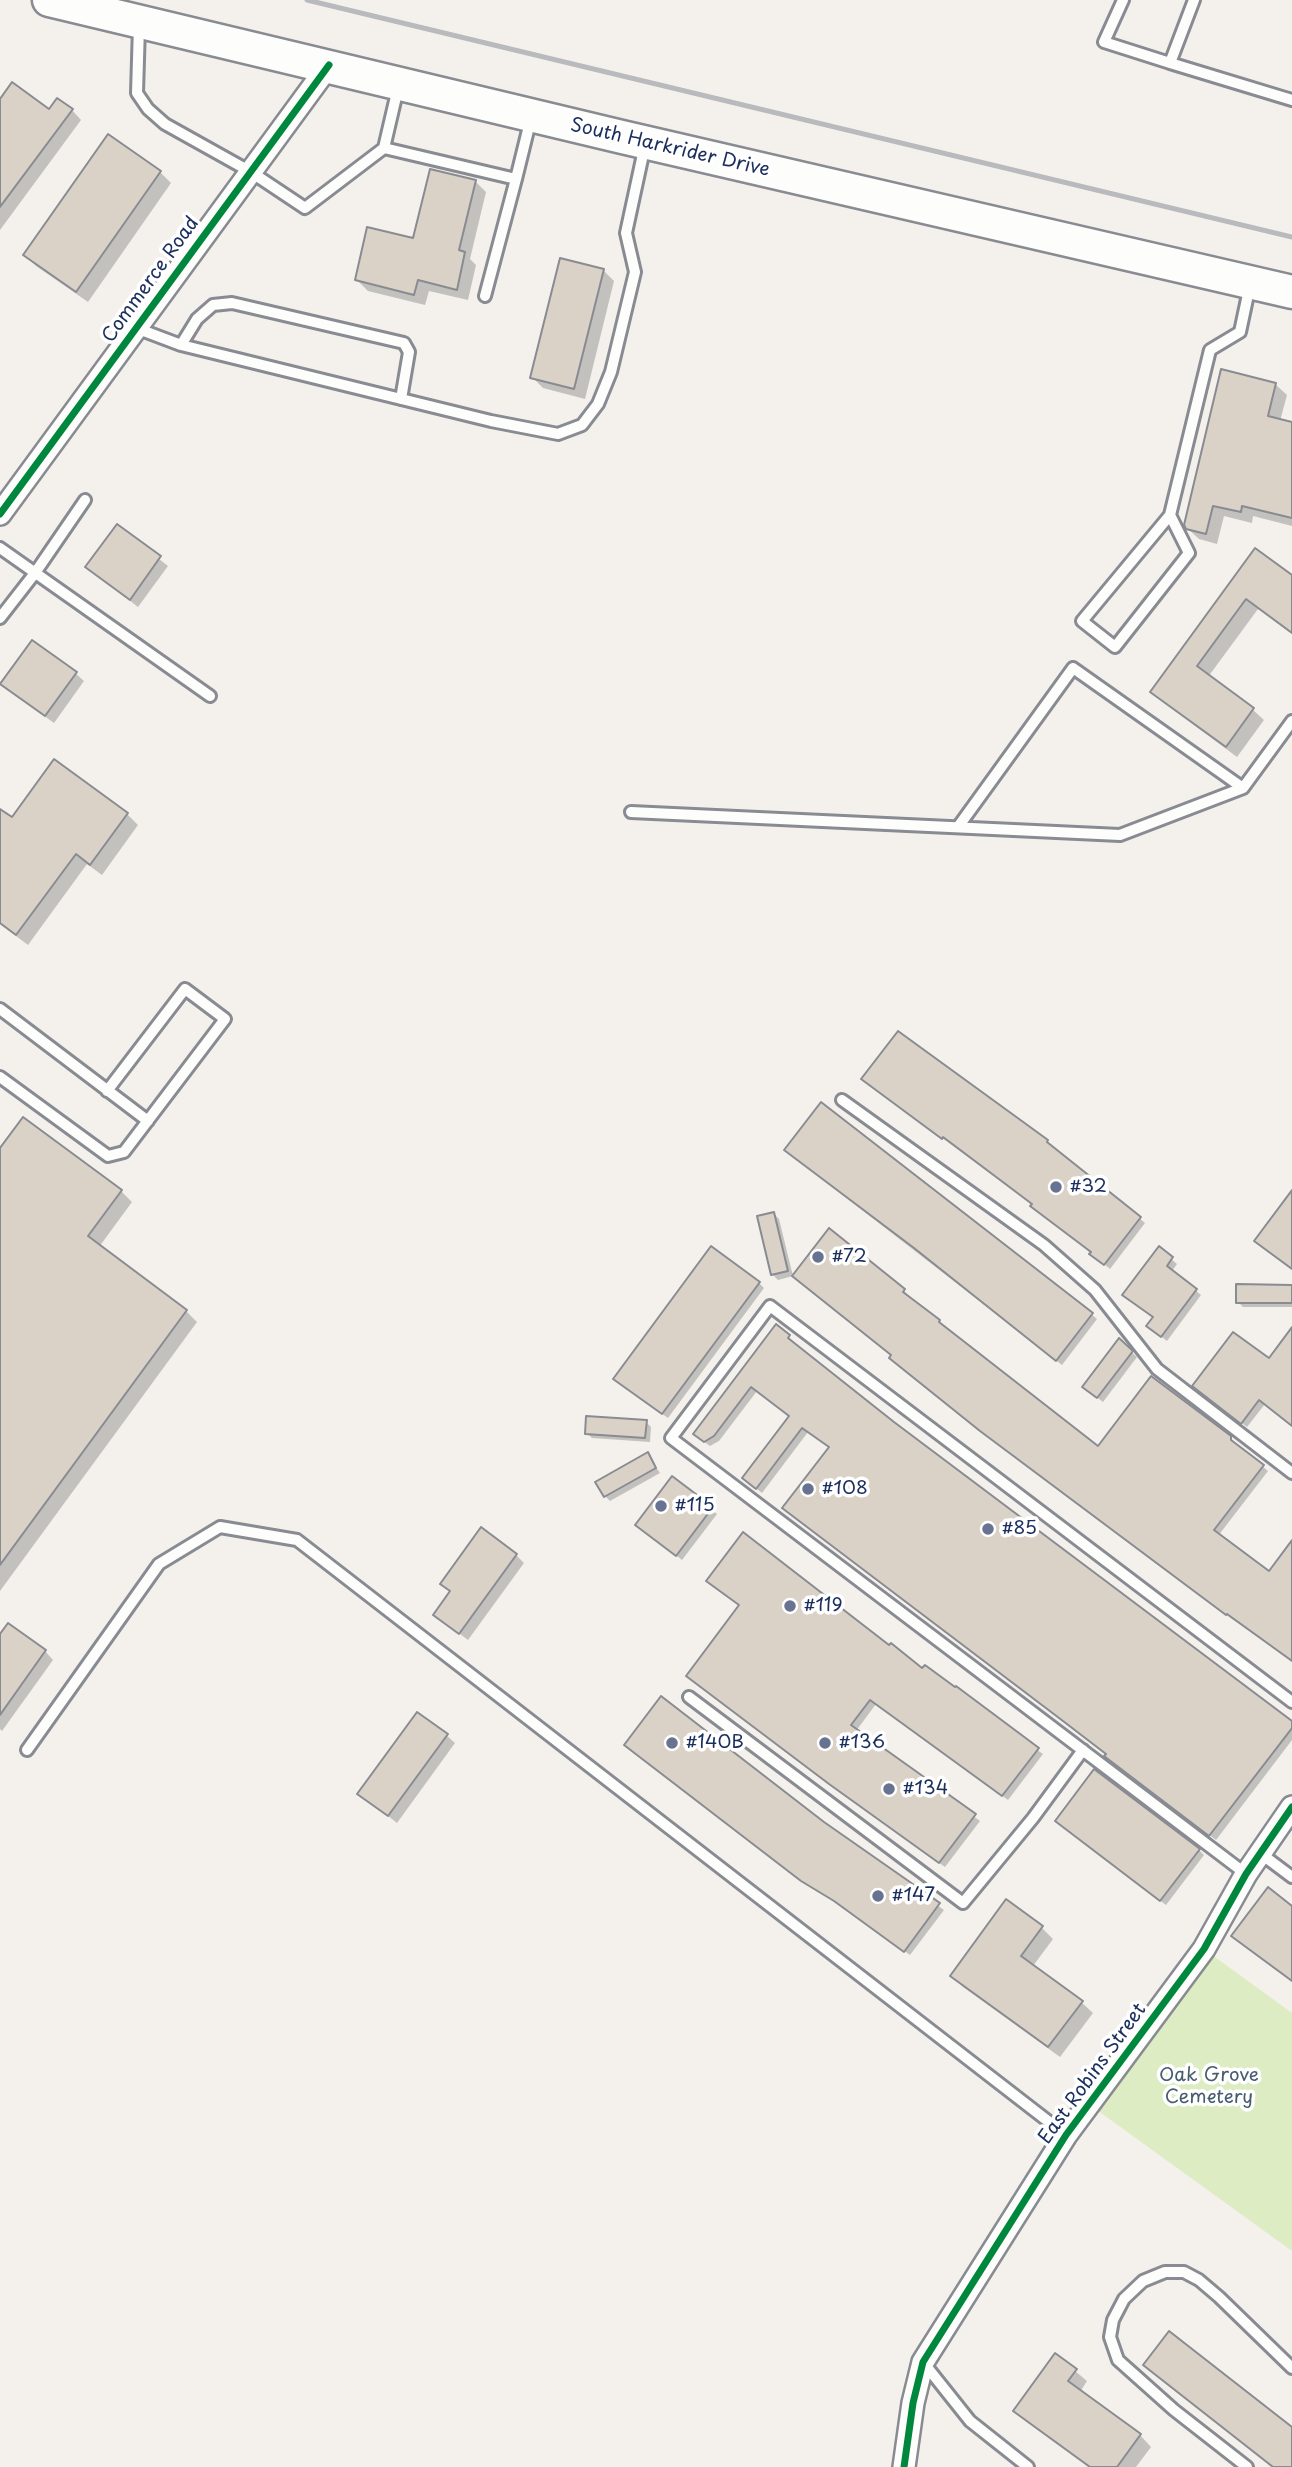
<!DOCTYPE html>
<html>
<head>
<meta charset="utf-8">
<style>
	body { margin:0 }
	canvas { display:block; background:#f4f1ec }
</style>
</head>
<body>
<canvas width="1292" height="2467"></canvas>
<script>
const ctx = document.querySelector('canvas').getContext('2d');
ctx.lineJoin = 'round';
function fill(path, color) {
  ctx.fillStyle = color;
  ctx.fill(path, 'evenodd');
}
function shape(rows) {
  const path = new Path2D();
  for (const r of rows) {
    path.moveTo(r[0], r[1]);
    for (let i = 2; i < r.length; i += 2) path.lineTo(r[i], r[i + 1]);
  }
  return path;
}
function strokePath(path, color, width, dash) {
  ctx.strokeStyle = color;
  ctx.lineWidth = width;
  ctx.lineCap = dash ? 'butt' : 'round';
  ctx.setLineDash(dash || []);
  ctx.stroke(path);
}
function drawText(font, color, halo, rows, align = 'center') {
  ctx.font = font + ' "Playpen Sans",sans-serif';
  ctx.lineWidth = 7;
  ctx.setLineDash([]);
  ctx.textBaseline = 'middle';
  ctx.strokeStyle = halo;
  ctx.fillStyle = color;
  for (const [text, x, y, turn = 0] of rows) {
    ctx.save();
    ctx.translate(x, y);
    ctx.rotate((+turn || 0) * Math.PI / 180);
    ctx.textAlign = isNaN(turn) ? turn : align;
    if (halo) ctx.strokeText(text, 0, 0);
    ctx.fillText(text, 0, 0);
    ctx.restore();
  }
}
fill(shape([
	[1204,1949,1292,2013,1292,2251,1090,2105]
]), '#ddecc2');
fill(shape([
	[0,102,49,111,72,110,81,120,0,230],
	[160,172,171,183,88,302,36,266,25,255],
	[475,181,486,192,470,259,476,265,468,300,429,291,425,305,368,291,357,280,415,240],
	[603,270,614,281,585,399,543,388,532,377],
	[1275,384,1287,395,1280,421,1292,424,1292,526,1253,516,1252,523,1224,516,1217,544,1199,539,1187,528],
	[117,526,168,566,138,607,87,567],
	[1255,551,1292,577,1292,634,1258,609,1208,677,1252,709,1264,720,1237,757,1164,703,1153,692],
	[75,673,84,681,54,723,11,692],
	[0,811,12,820,127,814,138,825,102,875,87,864,28,945,0,924],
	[869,1084,1047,1142,1145,1223,1110,1269,1033,1205],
	[0,1151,121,1191,132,1202,99,1247,186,1311,197,1322,0,1591],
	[791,1155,1091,1314,1097,1319,1062,1365],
	[774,1214,779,1219,793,1276,778,1280,773,1275],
	[829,1230,904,1291,909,1296,908,1298,1098,1448,1230,1437,1236,1445,1262,1466,1268,1471,1218,1536,1269,1573,1292,1543,1292,1661,1232,1619,1101,1519,1100,1521,1066,1496,929,1390,893,1356],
	[1160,1249,1177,1264,1172,1271,1201,1295,1167,1341,1154,1331],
	[759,1283,764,1288,668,1418,620,1384],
	[1292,1286,1292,1307,1243,1307,1238,1302],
	[776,1327,794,1342,793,1344,892,1423,1292,1724,1292,1740,1216,1840,1111,1761,1107,1755,790,1513,830,1448,808,1432,762,1493,749,1483,791,1416,757,1391,719,1441,710,1446,700,1439],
	[1292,1330,1292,1425,1265,1404,1247,1427,1200,1391,1269,1361],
	[1119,1341,1137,1357,1103,1402,1090,1392],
	[646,1422,651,1427,650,1442,592,1438,587,1433],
	[647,1454,660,1473,610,1501,605,1496],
	[672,1479,717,1514,682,1560,643,1530],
	[516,1555,524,1563,468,1640,435,1615],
	[0,1637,45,1651,53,1660,2,1731,0,1729],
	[889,1648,1043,1754,1008,1800,876,1704,856,1731,980,1821,945,1867,836,1789,693,1681],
	[446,1735,455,1743,397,1823,359,1793],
	[823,1824,944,1910,910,1955,842,1906,809,1886],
	[1062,1826,1199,1850,1204,1855,1166,1905],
	[1042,1928,1053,1939,1033,1966,1081,2002,1093,2013,1060,2057,963,1987,952,1975],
	[1056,2355,1087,2381,1080,2392,1140,2435,1151,2447,1136,2467,1089,2467,1027,2422,1015,2411],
	[1145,2365,1292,2429,1292,2467,1273,2467]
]), '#0003');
const building = shape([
	[12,82,49,109,57,98,73,109,0,207,0,99,12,82],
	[108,134,161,171,76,292,23,255,108,134],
	[430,169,476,180,459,250,465,252,457,290,418,280,414,295,355,280,367,227,413,238,430,169],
	[560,258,604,269,574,389,530,378,560,258],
	[1221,369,1276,383,1268,416,1292,422,1292,518,1242,506,1241,512,1213,506,1206,534,1186,529,1184,525,1221,369],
	[117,524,161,556,130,600,85,567,117,524],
	[1255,548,1292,575,1292,633,1246,599,1197,666,1254,708,1226,747,1150,692,1255,548],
	[32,640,77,672,45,716,0,684,32,640],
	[54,759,128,813,90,865,76,854,16,935,0,923,0,809,12,817,54,759],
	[898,1031,1048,1140,1047,1142,1141,1217,1104,1265,1089,1254,1091,1252,1030,1206,1032,1204,943,1137,942,1139,861,1079,898,1031],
	[821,1102,1093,1313,1056,1361,914,1248,784,1150,821,1102],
	[23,1117,122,1190,88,1236,187,1310,0,1565,0,1148,23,1117],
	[1292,1190,1292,1269,1254,1241,1292,1190],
	[774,1212,788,1271,771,1275,757,1216,774,1212],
	[829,1228,905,1289,903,1292,940,1320,939,1322,1098,1446,1151,1376,1231,1436,1231,1440,1264,1465,1214,1530,1269,1571,1292,1540,1292,1661,1227,1614,1226,1615,980,1431,889,1358,891,1355,792,1276,829,1228],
	[711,1246,760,1282,662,1414,613,1379,711,1246],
	[1159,1246,1173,1257,1167,1266,1197,1289,1161,1337,1146,1326,1153,1317,1122,1295,1159,1246],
	[1236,1284,1292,1285,1292,1303,1236,1303,1236,1284],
	[776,1324,790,1335,788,1338,894,1422,1292,1721,1292,1728,1209,1836,1104,1756,1106,1754,1063,1721,782,1508,829,1447,802,1428,756,1489,742,1478,789,1416,751,1387,714,1436,704,1442,693,1434,776,1324],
	[1292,1327,1292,1426,1259,1400,1241,1424,1192,1386,1233,1332,1269,1358,1292,1327],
	[1119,1338,1133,1351,1097,1398,1082,1387,1119,1338],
	[586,1416,647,1420,645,1438,585,1434,586,1416],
	[648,1452,656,1468,604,1497,595,1482,648,1452],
	[672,1476,713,1507,676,1556,635,1525,672,1476],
	[481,1527,517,1554,459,1634,433,1615,450,1591,440,1584,481,1527],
	[743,1532,889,1645,891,1643,922,1668,925,1665,955,1687,956,1686,1039,1748,1002,1796,870,1700,851,1725,976,1814,939,1863,829,1784,686,1676,739,1605,706,1581,743,1532],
	[8,1623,46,1650,0,1715,0,1634,8,1623],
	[661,1696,824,1822,940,1903,904,1952,834,1901,801,1881,624,1745,661,1696],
	[417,1712,448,1734,388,1816,357,1794,417,1712],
	[1094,1769,1200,1849,1160,1901,1055,1821,1094,1769],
	[1268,1887,1292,1906,1292,1981,1231,1936,1268,1887],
	[1006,1899,1043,1926,1021,1956,1083,2001,1048,2047,950,1976,1006,1899],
	[1169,2331,1292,2427,1292,2467,1273,2467,1143,2365,1169,2331],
	[1055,2353,1077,2369,1068,2381,1141,2434,1117,2467,1090,2467,1013,2411,1055,2353]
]);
fill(building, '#dad2c7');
strokePath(building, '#898b92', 2);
const service = shape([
	[1123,0,1104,42,1170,63],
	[1194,0,1170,63,1292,100],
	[139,26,137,93,148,109,165,124,251,172,305,208,384,148],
	[398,88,384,148,516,179,531,118],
	[485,296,516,179],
	[136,328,181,345,491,421,558,434,582,425,598,404,611,372,635,272,626,233,645,145],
	[181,345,197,319,213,305,232,303,404,343,409,352,401,399],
	[1170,515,1189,553,1115,647,1082,621,1170,515,1210,350,1240,332,1250,285],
	[0,548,210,696],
	[0,618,35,573,85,500],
	[631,812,1120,835,1243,788,1292,721],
	[958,827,1073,668,1243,788],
	[0,1009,148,1121],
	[0,1077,108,1156,124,1152,225,1019,185,989,107,1091],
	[842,1100,1044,1245,1095,1290,1157,1369,1292,1473],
	[689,1697,963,1903,1033,1818,1083,1750],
	[27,1750,159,1564,220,1527,297,1540,1066,2135],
	[1260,1853,1292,1877],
	[1246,1874,671,1438,770,1306,1292,1702],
	[923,2362,970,2421,1028,2467],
	[1247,2467,1174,2410,1118,2360,1110,2337,1113,2320,1124,2299,1143,2281,1165,2272,1184,2272,1199,2280,1219,2297,1292,2368]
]);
const minor = shape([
	[0,514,329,65],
	[904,2467,913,2403,923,2362,1066,2135,1204,1949,1246,1874,1292,1807]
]);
const primary = shape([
	[49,0,622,137,1292,292]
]);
strokePath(service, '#898b92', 16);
strokePath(minor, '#898b92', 26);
strokePath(primary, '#898b92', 37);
strokePath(service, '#fdfdfc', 10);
strokePath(minor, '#fdfdfc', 21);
strokePath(primary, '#fdfdfc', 32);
strokePath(shape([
	[307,0,1292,237]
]), '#b8babe', 5);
strokePath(shape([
	[0,514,329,65],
	[904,2467,913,2403,923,2362,1066,2135,1204,1949,1246,1874,1292,1807]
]), '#00873e', 7);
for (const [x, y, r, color] of [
	[1056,1187,7,"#677390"],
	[818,1257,7,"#677390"],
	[808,1489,7,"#677390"],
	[661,1506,7,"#677390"],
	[988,1529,7,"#677390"],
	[790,1606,7,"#677390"],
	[672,1743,7,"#677390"],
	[825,1743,7,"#677390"],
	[889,1789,7,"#677390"],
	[878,1896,7,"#677390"]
]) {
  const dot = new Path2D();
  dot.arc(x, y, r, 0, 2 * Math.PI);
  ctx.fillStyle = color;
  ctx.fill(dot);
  strokePath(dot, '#fff', 2.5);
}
drawText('19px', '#1b2f5e', '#fff', [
	["South Harkrider Drive",670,148,13],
	["Commerce Road",151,280,-54],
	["East Robins Street",1093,2074,-54]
]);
drawText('19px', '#1b2f5e', '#fff', [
	["#32",1070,1187],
	["#72",832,1257],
	["#108",822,1489],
	["#115",675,1506],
	["#85",1002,1529],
	["#119",804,1606],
	["#140B",686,1743],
	["#136",839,1743],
	["#134",903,1789],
	["#147",892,1896]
], 'left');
drawText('19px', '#475d6e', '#fff', [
	["Oak Grove",1209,2076],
	["Cemetery",1209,2098]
]);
</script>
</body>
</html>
